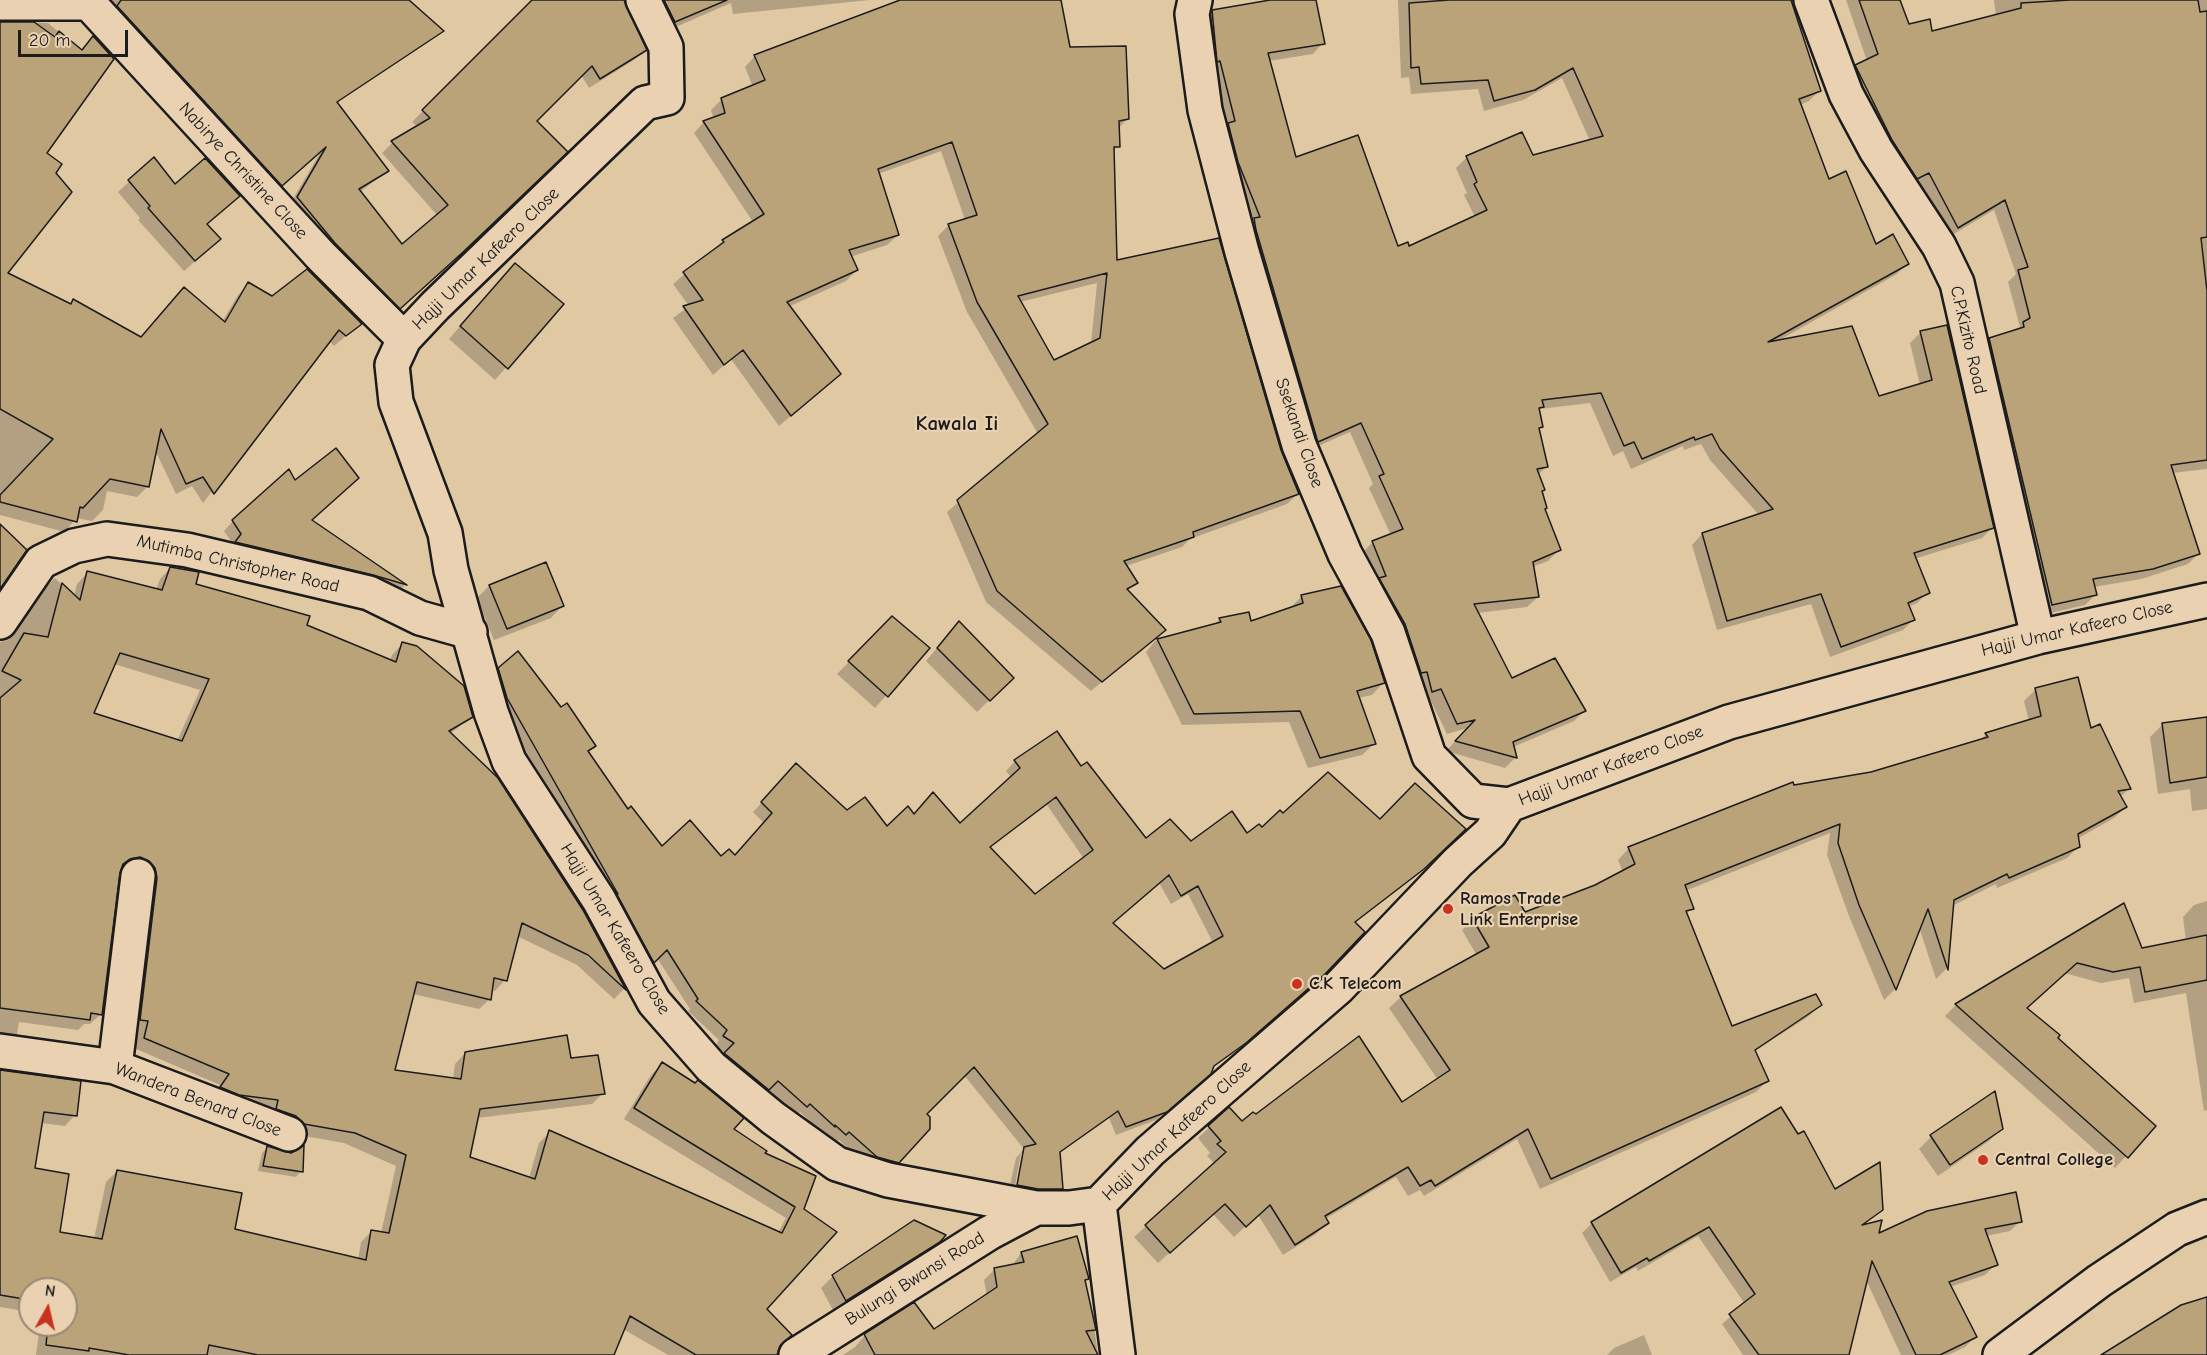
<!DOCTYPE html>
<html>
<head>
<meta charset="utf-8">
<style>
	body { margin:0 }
	#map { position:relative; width:2207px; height:1355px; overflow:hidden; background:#e0c8a3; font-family:"Comic Neue",sans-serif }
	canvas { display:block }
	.north { position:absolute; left:18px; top:1277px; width:60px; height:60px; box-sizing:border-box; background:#e9d1b1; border:2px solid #978975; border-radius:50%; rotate:8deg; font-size:16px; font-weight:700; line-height:24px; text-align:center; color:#1c1c1c }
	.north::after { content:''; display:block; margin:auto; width:21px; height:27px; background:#c8321e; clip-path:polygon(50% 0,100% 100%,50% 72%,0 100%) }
	.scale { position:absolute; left:18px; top:30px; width:110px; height:27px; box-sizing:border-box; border:3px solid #1c1c1c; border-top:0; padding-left:8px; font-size:18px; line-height:21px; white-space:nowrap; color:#1c1c1c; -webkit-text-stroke:4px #e9d1b1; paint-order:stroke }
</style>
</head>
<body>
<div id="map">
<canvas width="2207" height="1355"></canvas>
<div class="north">N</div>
<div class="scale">20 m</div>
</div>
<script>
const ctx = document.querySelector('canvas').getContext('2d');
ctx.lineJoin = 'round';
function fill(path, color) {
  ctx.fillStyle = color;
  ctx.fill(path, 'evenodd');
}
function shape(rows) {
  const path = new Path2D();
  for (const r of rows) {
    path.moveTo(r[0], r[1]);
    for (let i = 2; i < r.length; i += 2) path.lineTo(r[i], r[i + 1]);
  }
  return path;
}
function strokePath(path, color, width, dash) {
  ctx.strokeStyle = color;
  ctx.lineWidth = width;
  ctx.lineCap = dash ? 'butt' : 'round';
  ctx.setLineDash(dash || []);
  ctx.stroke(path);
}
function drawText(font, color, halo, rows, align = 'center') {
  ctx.font = font + ' "Comic Neue",sans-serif';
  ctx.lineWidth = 4.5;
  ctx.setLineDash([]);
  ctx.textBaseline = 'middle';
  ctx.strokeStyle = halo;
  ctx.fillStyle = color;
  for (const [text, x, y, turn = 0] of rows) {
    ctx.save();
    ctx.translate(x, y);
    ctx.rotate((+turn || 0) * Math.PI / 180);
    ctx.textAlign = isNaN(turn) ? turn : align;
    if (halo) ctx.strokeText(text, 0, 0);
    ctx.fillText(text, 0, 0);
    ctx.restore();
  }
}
fill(shape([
	[101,0,407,0,311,108,387,171,360,192,402,246,437,215,382,153,392,143,418,127,412,122,534,0,623,0,645,50,634,60,589,88,581,75,535,121,450,264,389,318,287,209,320,153,271,195],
	[646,0,870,0,733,14,731,3,664,32],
	[904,0,1060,0,1069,49,1128,118,1118,129,1118,146,1113,151,1116,262,1280,451,1298,494,1287,504,1190,539,1182,547,1126,566,1136,583,1127,591,1164,630,1091,691,986,602,947,512,1038,434,967,312,938,236,949,225,965,220,941,151,878,174,898,235,887,245,850,257,857,270,846,281,788,307,828,384,779,426,731,359,713,375,673,318,689,306,673,284,723,241,753,222,694,133,704,122,714,119,711,110,722,99,753,87,745,67,755,56],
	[755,59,758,59,770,87,767,88],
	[1097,283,1091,344,1054,362,1020,302],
	[1279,0,1315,0,1323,43,1313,54,1269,61,1295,159,1397,248,1408,248,1475,217,1464,195,1467,193,1456,168,1467,157,1532,157,1590,141,1562,78,1523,100,1484,111,1478,89,1411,94,1409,77,1401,78,1398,0,1790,0,1819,91,1809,101,1800,105,1828,181,1875,246,1907,263,1897,274,1776,342,1878,397,1920,385,1910,343,1921,332,1992,528,1982,538,1914,559,1928,592,1917,603,1908,607,1913,620,1903,630,1830,657,1811,604,1717,630,1692,545,1702,534,1759,515,1710,460,1701,444,1684,450,1683,446,1631,469,1623,451,1613,456,1590,403,1540,409,1538,411,1541,426,1538,430,1547,466,1538,475,1543,510,1559,550,1548,561,1532,567,1538,597,1527,607,1477,613,1512,680,1584,711,1574,721,1513,747,1515,758,1505,768,1446,751,1468,728,1447,734,1430,699,1422,701,1362,553,1373,542,1391,535,1369,488,1373,484,1350,432,1307,451,1228,173,1202,22,1213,12],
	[1846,0,1898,0,1908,26,1931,33,1996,16,1994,0,2207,0,2207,469,2172,473,2199,553,2188,564,2141,579,2094,587,2096,594,2085,605,2042,615,1979,350,1990,339,2020,327,2008,282,2016,274,1994,210,1947,238,1918,182,1906,188,1846,77,1856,66,1867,61],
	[0,21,48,23,81,51,93,38,45,153,54,173,6,274,69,305,73,301,140,338,173,299,222,322,238,295,248,284,272,297,360,324,334,346,329,341,203,503,192,486,176,494,155,450,147,487,137,497,107,491,103,510,92,521,76,518,65,532,0,515],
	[154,159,175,186,228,206,206,225,208,250,184,271,138,220,140,218,118,192],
	[503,277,562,304,495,380,449,339],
	[233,521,310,521,404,586,396,594,233,544,224,531],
	[546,564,562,606,551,618,494,640,477,598,489,586],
	[170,568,195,585,305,625,390,661,392,655,402,644,471,717,450,734,582,910,624,989,614,999,577,965,517,936,505,980,495,991,491,990,490,999,479,1009,413,994,393,1071,453,1079,455,1064,465,1053,570,1060,603,1093,592,1104,477,1118,468,1158,529,1178,539,1143,550,1132,778,1233,786,1218,624,1119,651,1075,662,1064,732,1130,762,1154,814,1177,765,1309,778,1347,776,1355,668,1355,623,1329,612,1355,36,1355,40,1325,66,1325,66,1289,30,1289,30,1312,0,1307,0,1071,75,1115,65,1126,41,1123,33,1170,59,1233,94,1239,106,1182,117,1171,234,1230,358,1260,361,1242,371,1232,381,1233,396,1166,344,1143,293,1134,210,1098,220,1085,134,1048,138,1031,130,1030,129,868,120,869,101,1014,90,1024,84,1024,78,1030,19,1022,17,1034,7,1045,0,1044,0,642,8,640,44,589,55,578,74,596,77,584,87,573,156,590,160,579],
	[114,664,200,690,177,741,92,714],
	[581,951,593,957,593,961],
	[486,977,500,978,500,981],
	[1302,596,1383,683,1372,695,1358,698,1374,744,1362,755,1308,768,1289,722,1182,725,1146,652,1155,641,1214,625,1220,619,1250,623,1290,608],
	[892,618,928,648,875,708,837,674],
	[948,635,1012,678,977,712,926,661],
	[499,669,560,709,594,746,587,753,627,811,661,848,721,858,734,856,764,823,753,812,787,775,847,812,887,829,913,816,960,825,1012,778,1006,771,1015,761,1081,768,1146,840,1191,843,1247,835,1262,829,1283,815,1464,829,1413,878,1354,923,1314,983,1241,1047,1203,983,1203,1079,1156,1120,1116,1135,1109,1118,1058,1154,1062,1189,1053,1198,1008,1194,1016,1158,1024,1149,964,1075,925,1114,898,1162,889,1172,867,1166,839,1140,836,1143,824,1135,800,1112,797,1115,768,1089,759,1098,716,1063,726,1053,715,1046,719,1040,688,1011,690,1009,657,958,645,971,608,900,498,708,490,678],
	[1047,805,1084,859,1034,896,989,848],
	[1159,883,1171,904,1188,894,1213,943,1164,971,1112,923],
	[1021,1153,1025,1153,1017,1193,1014,1192],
	[2077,679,2091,730,2129,789,2120,797,2126,807,2114,818,2077,839,2078,847,2067,858,1997,888,1996,884,1952,906,1946,969,1936,979,1919,927,1894,990,1884,1000,1849,916,1827,855,1830,833,1685,891,1692,908,1685,915,1731,1028,1820,1005,1809,1016,1754,1052,1767,1081,1756,1092,1540,1189,1517,1139,1424,1196,1420,1190,1408,1196,1396,1177,1325,1219,1327,1223,1316,1234,1283,1255,1258,1215,1234,1237,1213,1214,1158,1263,1134,1237,1215,1164,1207,1156,1210,1153,1198,1138,1229,1109,1242,1123,1256,1116,1402,1104,1438,1080,1389,1008,1401,997,1477,956,1462,930,1473,919,1524,914,1595,887,1623,872,1618,860,1629,848,1793,786,1872,773,1979,742,1986,734,2029,721,2024,701,2035,690],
	[2207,719,2207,809,2192,811,2190,789,2158,794,2150,737,2162,725],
	[2207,901,2207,1110,2204,1111,2186,993,2134,1003,2129,978,2101,983,2064,973,2025,1008,2154,1126,2115,1168,1945,1016,1956,1005,2123,905,2141,949,2186,941,2183,917,2194,905],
	[1994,1093,2001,1129,1989,1141,1938,1176,1919,1149,1931,1137],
	[268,1147,301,1171,296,1177,258,1171,262,1153],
	[1834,1191,1882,1210,1862,1226,1877,1236,2020,1221,2010,1231,1986,1236,1996,1264,1985,1275,1950,1287,1975,1337,1965,1347,1948,1355,1901,1355,1866,1280,1848,1355,1743,1355,1722,1324,1745,1304,1698,1236,1638,1271,1636,1267,1610,1282,1582,1233,1592,1223],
	[914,1222,939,1241,926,1254,834,1312,821,1288,833,1276],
	[1021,1253,1087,1279,1084,1281,1091,1305,1098,1355,843,1355,855,1347,865,1335,933,1331,987,1296,984,1280,994,1270,1012,1266],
	[1644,1335,1652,1355,1607,1355,1614,1348]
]), '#0003');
const building = shape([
	[121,0,409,0,444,31,337,102,389,171,359,189,402,244,448,205,391,141,430,118,422,110,532,0,624,0,647,50,600,79,592,66,537,121,568,152,462,253,400,309,335,243,297,197,326,147,282,186,117,6,121,0],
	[664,0,727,0,675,22,664,0],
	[900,0,1061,0,1070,47,1126,46,1129,119,1119,121,1120,147,1114,147,1117,260,1219,238,1281,450,1299,494,1193,532,1194,537,1124,561,1138,583,1127,589,1166,630,1102,682,997,591,957,500,1048,424,977,302,948,224,977,215,952,142,878,169,899,235,849,250,858,270,787,302,841,374,791,416,743,350,724,365,683,306,703,300,683,272,724,242,722,240,764,214,703,121,725,113,721,98,765,80,754,55,900,0],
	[1107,273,1100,338,1054,360,1018,296,1107,273],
	[1270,0,1316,0,1325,44,1268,53,1296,157,1358,135,1398,246,1408,242,1409,246,1487,210,1474,184,1477,182,1466,156,1522,132,1533,155,1603,136,1573,68,1535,90,1494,101,1488,80,1421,84,1419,67,1411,68,1409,3,1449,0,1791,0,1821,91,1799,99,1829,179,1846,171,1876,244,1893,234,1909,264,1768,342,1852,326,1879,396,1932,380,1920,331,1947,325,1994,528,1914,553,1930,593,1908,603,1915,620,1841,647,1821,594,1727,621,1702,533,1773,509,1720,449,1712,434,1695,440,1694,437,1642,459,1634,442,1624,446,1601,393,1542,400,1544,407,1539,408,1543,427,1539,428,1548,467,1537,469,1545,490,1542,491,1547,508,1545,509,1561,550,1533,562,1539,597,1474,604,1512,678,1555,658,1586,711,1513,742,1517,758,1455,741,1475,720,1457,724,1441,689,1432,692,1427,672,1421,673,1405,624,1379,578,1386,576,1372,541,1403,529,1379,476,1384,474,1361,423,1318,442,1317,439,1256,230,1254,218,1260,217,1238,162,1228,123,1235,121,1220,61,1217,62,1212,10,1270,0],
	[1859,0,1900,0,1909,24,1930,19,1932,31,2021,8,2021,3,2070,0,2198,0,2200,12,2207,11,2207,237,2201,238,2207,291,2207,460,2171,465,2200,554,2153,569,2093,579,2097,595,2052,605,1989,338,2024,327,2023,322,2030,318,2018,270,2028,267,2005,200,1958,228,1929,173,1917,179,1892,140,1855,65,1878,54,1859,0],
	[0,22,34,22,55,37,59,31,82,50,93,36,114,59,47,153,62,164,56,173,72,192,8,273,71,304,73,299,141,337,184,287,225,322,248,282,272,296,307,269,362,324,346,336,339,330,214,494,203,477,186,484,161,429,149,487,110,479,83,508,80,507,77,522,0,502,0,495,53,439,0,409,0,22],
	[154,157,175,184,205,158,240,196,207,224,221,239,195,261,148,208,150,206,128,180,154,157],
	[515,263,564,304,508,369,460,326,515,263],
	[336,448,359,478,312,520,407,585,373,575,235,542,241,534,232,520,289,469,295,480,336,448],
	[0,524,27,550,0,589,0,524],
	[546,562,564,606,507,629,489,585,546,562],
	[170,567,199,572,196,584,310,616,307,625,396,662,402,642,417,646,464,686,473,717,449,731,498,778,583,910,626,990,588,955,522,923,507,981,494,978,491,1000,417,982,395,1070,461,1079,465,1052,567,1035,571,1058,598,1055,605,1094,480,1109,470,1157,535,1179,549,1130,782,1233,795,1207,634,1108,662,1062,695,1083,698,1080,744,1118,734,1129,767,1151,765,1153,816,1176,804,1209,837,1232,767,1309,792,1335,780,1346,777,1355,696,1355,630,1316,614,1355,258,1355,209,1345,207,1355,129,1355,89,1348,89,1351,46,1345,48,1325,66,1325,66,1289,30,1289,30,1300,0,1295,0,1070,81,1081,77,1116,44,1112,35,1168,69,1174,60,1232,102,1239,117,1170,242,1193,235,1229,366,1260,371,1230,389,1233,406,1155,355,1133,304,1124,296,1116,276,1109,278,1100,239,1095,220,1087,229,1074,144,1038,148,1021,140,1020,157,878,155,868,149,861,140,857,130,859,123,864,120,873,102,1015,91,1013,90,1020,0,1008,0,698,21,680,2,671,24,633,48,637,62,583,80,600,87,571,162,590,170,567],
	[120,653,209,679,182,741,94,713,120,653],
	[1341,586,1371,640,1385,683,1357,691,1376,744,1320,758,1300,711,1194,714,1157,639,1221,622,1219,618,1249,612,1251,621,1303,603,1301,595,1341,586],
	[892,616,930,648,888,697,848,661,892,616],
	[959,621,1014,678,990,701,937,648,959,621],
	[518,651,561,707,567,703,596,746,588,751,628,809,631,806,662,846,690,820,721,856,729,849,735,855,772,813,761,802,796,763,847,810,865,797,887,826,908,806,914,814,933,792,960,823,1020,768,1014,760,1057,731,1081,766,1087,762,1146,838,1170,819,1191,841,1232,811,1247,833,1259,824,1262,827,1280,810,1283,813,1328,772,1380,819,1415,783,1466,829,1424,869,1355,922,1365,932,1325,974,1246,1043,1214,1066,1211,1074,1167,1112,1126,1127,1118,1111,1060,1152,1063,1189,1038,1189,1017,1185,1024,1147,1036,1144,974,1067,927,1114,930,1117,930,1129,899,1163,877,1157,849,1132,846,1135,835,1125,835,1127,810,1104,807,1107,778,1081,769,1090,724,1053,734,1043,723,1036,727,1030,696,1001,698,999,667,950,654,963,615,891,618,894,507,698,498,668,518,651],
	[1056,797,1093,850,1035,894,990,847,1056,797],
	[1169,875,1181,896,1198,886,1223,936,1164,969,1113,923,1169,875],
	[2078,677,2091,728,2100,724,2131,789,2118,791,2127,807,2078,834,2080,847,2009,878,2007,874,1954,900,1948,970,1928,909,1896,990,1859,905,1838,843,1840,824,1685,885,1694,909,1686,911,1732,1026,1816,994,1822,1005,1755,1050,1769,1081,1551,1179,1528,1129,1435,1186,1431,1180,1420,1186,1408,1167,1325,1216,1329,1223,1295,1245,1270,1205,1246,1227,1225,1204,1170,1253,1145,1225,1226,1152,1217,1144,1221,1141,1208,1126,1229,1107,1242,1121,1253,1112,1256,1114,1359,1036,1402,1102,1450,1070,1400,996,1489,947,1472,918,1515,895,1525,912,1595,885,1635,864,1628,847,1793,782,1794,785,1871,772,1988,737,1985,733,2041,716,2035,688,2078,677],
	[2207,717,2207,777,2170,783,2162,723,2207,717],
	[2124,903,2142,948,2207,935,2207,980,2145,992,2140,967,2113,972,2077,963,2027,1008,2060,1035,2058,1038,2156,1126,2128,1158,1955,1004,2124,903],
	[1995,1091,2003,1129,1950,1165,1930,1135,1995,1091],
	[1781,1107,1798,1134,1804,1131,1835,1189,1880,1162,1883,1210,1862,1225,1882,1220,1879,1233,1927,1211,2016,1192,2022,1222,1985,1229,1998,1265,1949,1282,1977,1337,1940,1355,1916,1355,1872,1261,1849,1355,1759,1355,1729,1314,1755,1294,1709,1227,1649,1261,1647,1258,1621,1273,1591,1222,1781,1107],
	[304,1145,303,1172,263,1166,267,1146,291,1153,304,1145],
	[914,1220,946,1235,940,1242,846,1301,832,1275,914,1220],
	[1077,1236,1089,1279,1085,1280,1096,1330,1086,1331,1098,1355,875,1355,864,1334,914,1302,934,1329,997,1287,994,1268,1024,1262,1021,1252,1077,1236],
	[2207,1297,2207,1355,2101,1355,2181,1305,2207,1297]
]);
fill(building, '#baa379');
strokePath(building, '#1c1c1c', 1.5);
const minor = shape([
	[86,0,321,256,404,339],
	[643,0,666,47,667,98,645,103,435,306,404,339,392,365,396,402,445,533,451,570,491,712,509,761,599,900,654,1002,711,1067,773,1118,837,1164,888,1180,1036,1208,1069,1208,1099,1204,1150,1151,1338,988,1458,862,1490,833,1509,805,1729,722,2038,637,2207,600],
	[1195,0,1192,14,1205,110,1242,252,1299,445,1345,554,1388,633,1429,756,1473,801,1509,805],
	[1811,0,1846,94,1876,150,1939,246,1957,283,2038,637],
	[0,3,88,3],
	[0,622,41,562,74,546,107,539,187,550,369,593,420,618,470,632],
	[0,1051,115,1067,289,1134],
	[115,1067,138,876],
	[1099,1204,1118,1355],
	[796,1355,989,1233,1036,1208],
	[2000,1355,2099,1281,2177,1229,2207,1217]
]);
strokePath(minor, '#1c1c1c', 38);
strokePath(minor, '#e9d1b1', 33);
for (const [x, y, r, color] of [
	[1448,909,6,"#c8321e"],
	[1297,984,6,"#c8321e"],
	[1983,1160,6,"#c8321e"]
]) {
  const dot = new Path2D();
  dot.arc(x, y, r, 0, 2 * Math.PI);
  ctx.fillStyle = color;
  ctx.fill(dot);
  strokePath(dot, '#e9d1b1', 2);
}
drawText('18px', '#1c1c1c', '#e9d1b1', [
	["Nabirye Christine Close",243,171,47],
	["Hajji Umar Kafeero Close",486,259,-44],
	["C.P.Kizito Road",1968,340,77],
	["Ssekandi Close",1299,433,71],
	["Mutimba Christopher Road",238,564,13],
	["Hajji Umar Kafeero Close",2077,629,-13],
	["Hajji Umar Kafeero Close",1611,766,-21],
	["Hajji Umar Kafeero Close",615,929,59],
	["Wandera Benard Close",198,1100,21],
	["Hajji Umar Kafeero Close",1177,1131,-43],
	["Bulungi Bwansi Road",915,1279,-32]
]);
drawText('bold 18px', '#1c1c1c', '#e9d1b1', [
	["Ramos Trade",1460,899],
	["Link Enterprise",1460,920],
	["C.K Telecom",1309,984],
	["Central College",1995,1160]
], 'left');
drawText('bold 21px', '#1c1c1c', '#e9d1b1', [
	["Kawala Ii",957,424]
]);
</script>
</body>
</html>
